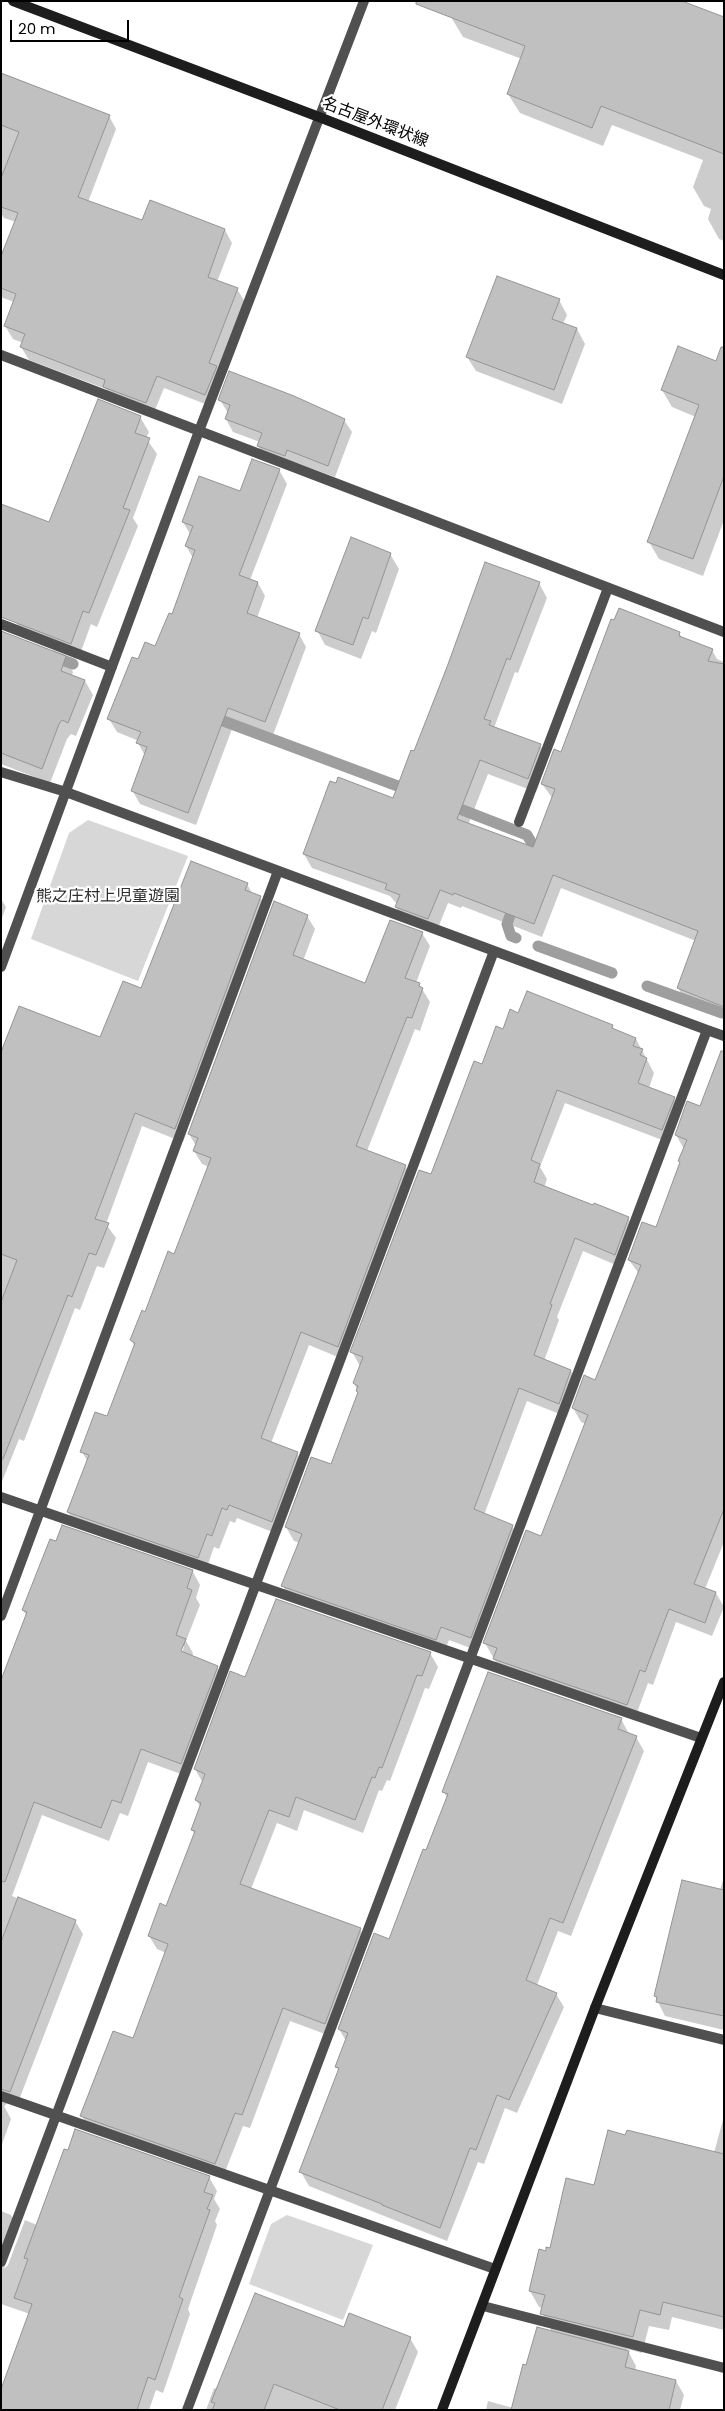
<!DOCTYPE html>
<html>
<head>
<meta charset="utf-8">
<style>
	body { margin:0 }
	#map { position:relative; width:725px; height:2411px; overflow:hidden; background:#fff; font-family:Poppins,sans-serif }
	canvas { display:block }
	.frame { position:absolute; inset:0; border:2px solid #000; pointer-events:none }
	.scale { position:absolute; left:10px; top:20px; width:119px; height:22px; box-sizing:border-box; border:2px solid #000; border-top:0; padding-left:6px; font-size:15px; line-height:18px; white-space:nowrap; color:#000; -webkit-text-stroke:4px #fff; paint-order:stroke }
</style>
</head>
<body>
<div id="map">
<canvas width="725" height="2411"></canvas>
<div class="frame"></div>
<div class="scale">20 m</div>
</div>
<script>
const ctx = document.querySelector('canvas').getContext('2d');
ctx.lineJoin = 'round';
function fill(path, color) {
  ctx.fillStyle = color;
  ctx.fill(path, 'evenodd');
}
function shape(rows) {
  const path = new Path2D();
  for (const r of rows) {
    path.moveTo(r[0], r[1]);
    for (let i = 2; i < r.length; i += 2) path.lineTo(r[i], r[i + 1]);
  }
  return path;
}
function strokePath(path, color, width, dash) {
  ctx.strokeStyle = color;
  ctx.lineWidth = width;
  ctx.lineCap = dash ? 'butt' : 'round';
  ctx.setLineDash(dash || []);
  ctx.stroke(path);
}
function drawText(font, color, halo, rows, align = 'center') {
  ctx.font = font + ' Poppins,"Noto Sans JP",sans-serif';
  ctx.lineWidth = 4.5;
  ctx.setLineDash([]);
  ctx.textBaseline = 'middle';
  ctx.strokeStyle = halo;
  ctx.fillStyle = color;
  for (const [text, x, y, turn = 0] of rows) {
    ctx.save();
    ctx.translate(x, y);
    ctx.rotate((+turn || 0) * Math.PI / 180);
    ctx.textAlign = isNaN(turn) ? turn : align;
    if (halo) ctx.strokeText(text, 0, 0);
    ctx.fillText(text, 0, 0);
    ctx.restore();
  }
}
fill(shape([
	[88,820,188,856,138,981,31,939,69,833],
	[287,2215,373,2245,343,2320,249,2284,271,2224]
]), '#d7d7d7');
fill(shape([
	[451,17,724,19,724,241,719,239,708,219,711,209,704,206,693,187,703,160,612,125,603,146,520,113,508,94,522,59,463,37],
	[1,73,109,116,116,129,88,202,143,222,150,202,225,230,232,243,217,282,237,289,245,302,213,407,164,388,153,415,111,399,106,389,29,360,21,347,23,343,13,339,5,326,14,302,1,297,1,260,16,222,4,218,1,213],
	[559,300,567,315,563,324,577,329,585,344,562,404,476,371,467,357],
	[722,347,724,520,703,576,659,559,649,542,696,417,672,407,662,390,716,362],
	[220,400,344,420,352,432,335,477,294,462,266,458,258,446,260,442,233,432,226,419,228,413],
	[140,417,149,432,146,438,157,454,133,518,138,526,97,627,91,624,79,657,24,636,16,622,49,524],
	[279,470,287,484,250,580,258,583,265,596,257,618,299,634,306,647,273,735,235,721,196,825,140,804,132,790,145,756,138,743,139,741,117,732,109,719,139,661,156,648,173,616,193,558,186,546,190,534,183,522],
	[390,554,399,569,376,633,372,631,361,659,325,645,317,630],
	[539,583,547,598,518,673,515,672,494,728,540,745,548,759,536,792,488,774,468,825,534,849,553,799,542,784,562,754,679,633,683,639,712,650,717,659,724,662,724,1017,686,1002,678,988,696,941,561,888,542,937,462,906,461,908,448,903,436,933,404,921,396,907,397,904,390,896,312,868,304,854,394,800,415,753],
	[65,658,73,672,72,676,85,681,93,695,76,736,71,734,67,739,50,783,1,764,1,659],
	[247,884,253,895,260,897,268,911,183,1142,142,1126,106,1224,116,1238,104,1268,97,1266,80,1310,75,1308,24,1441,19,1439,1,1484,1,1055,100,1039,141,989],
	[1,899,6,907,1,920],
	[307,916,315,929,303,961,366,984,422,933,430,946,416,983,419,984,430,1002,420,1031,415,1029,367,1151,405,1166,413,1179,345,1360,309,1345,271,1443,297,1453,305,1467,280,1535,237,1518,235,1523,230,1521,219,1549,214,1547,206,1570,76,1526,68,1512,88,1462,82,1452,108,1418,135,1347,131,1340,175,1255,209,1167,202,1164,194,1151,196,1146,189,1134],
	[519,1014,612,1026,614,1030,636,1039,654,1073,649,1088,674,1098,682,1111,670,1143,565,1103,540,1167,547,1179,544,1188,628,1218,636,1231,623,1268,583,1251,557,1317,559,1320,544,1361,571,1371,579,1385,567,1417,527,1401,484,1515,512,1526,520,1540,478,1651,449,1640,444,1653,291,1600,283,1586,300,1543,294,1541,286,1527,331,1466,359,1394,354,1383,360,1366,352,1352,482,1066,503,1030],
	[724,1062,724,1542,705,1589,716,1593,724,1607,712,1636,676,1622,653,1685,648,1683,635,1718,502,1673,485,1643,542,1538,586,1424,581,1422,573,1408,596,1381,639,1274,629,1260,657,1229,681,1164,679,1161,684,1149,676,1135,701,1108],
	[63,1527,193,1572,200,1585,196,1598,200,1605,186,1641,193,1653,192,1657,217,1667,225,1681,189,1777,148,1762,128,1816,120,1813,109,1841,42,1815,12,1896,75,1921,83,1934,17,2105,8,2103,4,2106,11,2119,1,2147,1,1700,27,1617,23,1610],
	[182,1645,184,1647,180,1658,178,1657],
	[430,1653,438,1667,429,1689,425,1688,390,1781,387,1780,382,1791,379,1790,363,1833,304,1810,297,1831,277,1823,251,1889,360,1929,368,1943,333,2037,290,2021,250,2128,243,2126,223,2177,90,2130,82,2116,134,2040,166,1953,157,1949,149,1936,167,1907,195,1835,192,1830,201,1808,196,1800,203,1783,195,1769,245,1679],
	[621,1719,629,1734,636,1737,644,1751,571,1936,558,1931,537,1985,556,1994,564,2007,517,2113,505,2108,484,2164,478,2162,447,2241,309,2186,301,2172,339,2071,336,2067,346,2041,339,2029,389,1941,447,1798,444,1792],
	[724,1877,724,2030,665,2016,655,1996,720,1890],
	[724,2116,724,2330,672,2317,669,2330,649,2326,642,2353,627,2349,636,2366,635,2371,676,2381,684,2395,680,2410,486,2410,488,2401,513,2408,527,2367,552,2332,542,2313,543,2308,539,2307,530,2291,546,2252,595,2186,626,2136,714,2153],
	[209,2177,217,2191,214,2199,220,2209,215,2221,217,2225,188,2309,190,2314,163,2393,156,2390,149,2410,1,2410,30,2314,1,2304,1,2211,11,2215,19,2229,4,2269,8,2265,25,2220,37,2225],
	[344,2329,410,2338,418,2352,395,2410,206,2410,214,2388,217,2389]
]), '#0003');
strokePath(shape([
	[52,656,73,664],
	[210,716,411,791],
	[447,804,527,835,534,847,530,860],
	[515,901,507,924,511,936,516,938],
	[538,946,612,973],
	[647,986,722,1013]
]), '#9e9e9e', 11);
const building = shape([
	[416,1,682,1,724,17,724,154,601,106,592,128,507,94,525,46,416,4,416,1],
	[1,73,110,115,78,197,142,220,150,200,225,229,208,277,238,288,209,363,217,366,205,395,157,376,146,403,103,387,105,380,20,347,25,334,4,326,16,294,1,288,1,256,18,213,1,207,1,178,19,132,1,125,1,73],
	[497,276,560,299,552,319,577,328,554,390,466,357,497,276],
	[678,346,716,361,721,347,724,347,724,476,693,559,647,542,699,405,661,390,678,346],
	[229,371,294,396,345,419,328,466,287,450,285,456,257,446,262,433,225,419,230,405,218,400,229,371],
	[98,399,141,416,135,433,150,438,123,508,130,510,89,613,83,611,71,644,1,617,1,504,49,522,98,399],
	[252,459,280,469,239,575,258,582,247,613,300,633,265,722,228,708,188,813,131,791,147,747,136,743,141,732,107,719,132,657,138,659,145,642,155,646,169,613,172,614,195,550,185,546,193,526,182,522,199,476,240,491,252,459],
	[351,537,391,553,368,619,363,617,353,645,315,631,351,537],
	[485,562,540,582,510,660,507,658,484,719,491,721,489,725,541,744,528,779,480,760,457,819,533,847,555,789,541,784,554,749,561,752,611,619,614,620,619,608,680,632,679,636,713,649,708,661,724,664,724,1007,677,988,698,931,553,875,534,924,454,893,453,895,440,890,428,919,395,907,400,895,385,889,387,884,303,854,330,781,336,783,338,777,393,798,411,750,414,751,447,667,485,562],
	[1,631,66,656,61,671,85,680,68,723,62,720,59,724,42,769,1,753,1,631],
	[191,861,248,883,245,890,261,896,175,1129,135,1113,95,1219,109,1223,96,1255,89,1253,72,1297,68,1295,3,1459,1,1459,1,1302,17,1260,1,1254,1,1052,19,1006,100,1037,123,981,141,988,191,861],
	[274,901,308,915,293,955,365,983,390,920,423,932,405,978,420,983,419,986,423,988,412,1018,407,1017,356,1146,406,1165,338,1347,301,1332,261,1438,298,1452,272,1522,229,1505,227,1510,222,1508,212,1536,207,1534,198,1558,67,1512,89,1455,80,1452,95,1412,107,1416,135,1343,130,1340,142,1310,145,1312,168,1251,174,1254,211,1158,193,1151,198,1138,188,1134,274,901],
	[527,991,613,1025,612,1028,636,1038,633,1046,643,1049,640,1055,647,1058,638,1083,675,1097,662,1130,557,1090,531,1160,540,1164,534,1182,593,1205,594,1203,629,1217,615,1255,575,1238,550,1304,552,1305,534,1355,571,1370,559,1404,519,1388,474,1509,513,1525,471,1638,441,1627,436,1640,281,1586,302,1534,285,1527,311,1457,331,1464,358,1392,356,1391,358,1386,353,1383,363,1357,350,1352,419,1170,431,1174,474,1061,482,1064,496,1026,503,1029,510,1009,518,1013,527,991],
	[721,1051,724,1051,724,1509,694,1584,716,1592,705,1623,669,1609,645,1672,640,1670,627,1705,493,1659,497,1648,483,1643,526,1530,541,1536,588,1415,572,1408,584,1375,595,1380,641,1265,628,1260,642,1222,656,1227,680,1162,678,1161,687,1140,675,1135,687,1101,700,1106,721,1051],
	[62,1525,193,1570,187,1588,192,1590,176,1635,186,1639,181,1651,218,1666,181,1764,141,1749,121,1803,112,1800,101,1828,34,1802,5,1882,1,1881,1,1680,27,1612,22,1610,50,1539,56,1541,62,1525],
	[276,1599,431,1652,422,1676,417,1675,382,1768,379,1767,375,1778,372,1777,355,1820,296,1797,289,1817,269,1810,240,1884,361,1928,325,2024,283,2008,242,2115,235,2113,215,2164,80,2116,113,2031,133,2038,168,1944,148,1936,160,1903,166,1906,195,1831,191,1830,201,1803,195,1800,205,1774,194,1769,230,1671,245,1677,276,1599],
	[488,1672,622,1718,618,1729,637,1736,563,1923,550,1918,526,1980,557,1993,509,2100,497,2095,476,2150,470,2148,440,2228,382,2205,382,2204,299,2172,339,2068,335,2067,348,2033,338,2029,374,1933,389,1939,423,1849,426,1850,448,1794,442,1792,488,1672],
	[682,1880,724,1890,724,2016,656,2002,657,1997,654,1996,682,1880],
	[18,1897,76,1920,10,2092,1,2089,1,1942,18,1897],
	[75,2129,210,2176,204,2192,213,2195,207,2209,210,2210,179,2297,183,2299,155,2380,148,2377,137,2410,1,2410,1,2389,32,2304,14,2298,28,2259,24,2258,64,2149,68,2150,75,2129],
	[608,2130,625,2135,627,2130,724,2154,724,2317,663,2302,660,2315,640,2310,633,2337,540,2314,545,2295,529,2291,539,2249,546,2251,546,2247,550,2248,566,2178,594,2185,608,2130],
	[255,2293,344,2327,349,2313,411,2337,382,2410,340,2410,274,2384,264,2410,212,2410,215,2403,211,2402,255,2293],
	[537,2327,629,2351,625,2367,676,2380,669,2410,511,2410,523,2364,526,2365,537,2327]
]);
fill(building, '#c0c0c0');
strokePath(building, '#949494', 1);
strokePath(shape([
	[519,822,608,588]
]), '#505050', 10);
strokePath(shape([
	[1,355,724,632],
	[1,624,112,667],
	[1,772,66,792,707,1030],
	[1,967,199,431,364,1],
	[1,1497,701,1738],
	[1,1616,278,871],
	[595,2008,724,2040],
	[1,2096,495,2269],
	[1,2262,494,951],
	[483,2306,724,2368],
	[187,2410,707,1030,724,1036]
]), '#505050', 10);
strokePath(shape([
	[13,1,319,117,724,275],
	[442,2410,595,2008,724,1682]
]), '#1d1d1d', 10);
drawText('16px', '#000', '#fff', [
	["名古屋外環状線",375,123,21]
]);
drawText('16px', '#2e2e2e', '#fff', [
	["熊之庄村上児童遊園",108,897]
]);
</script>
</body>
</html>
